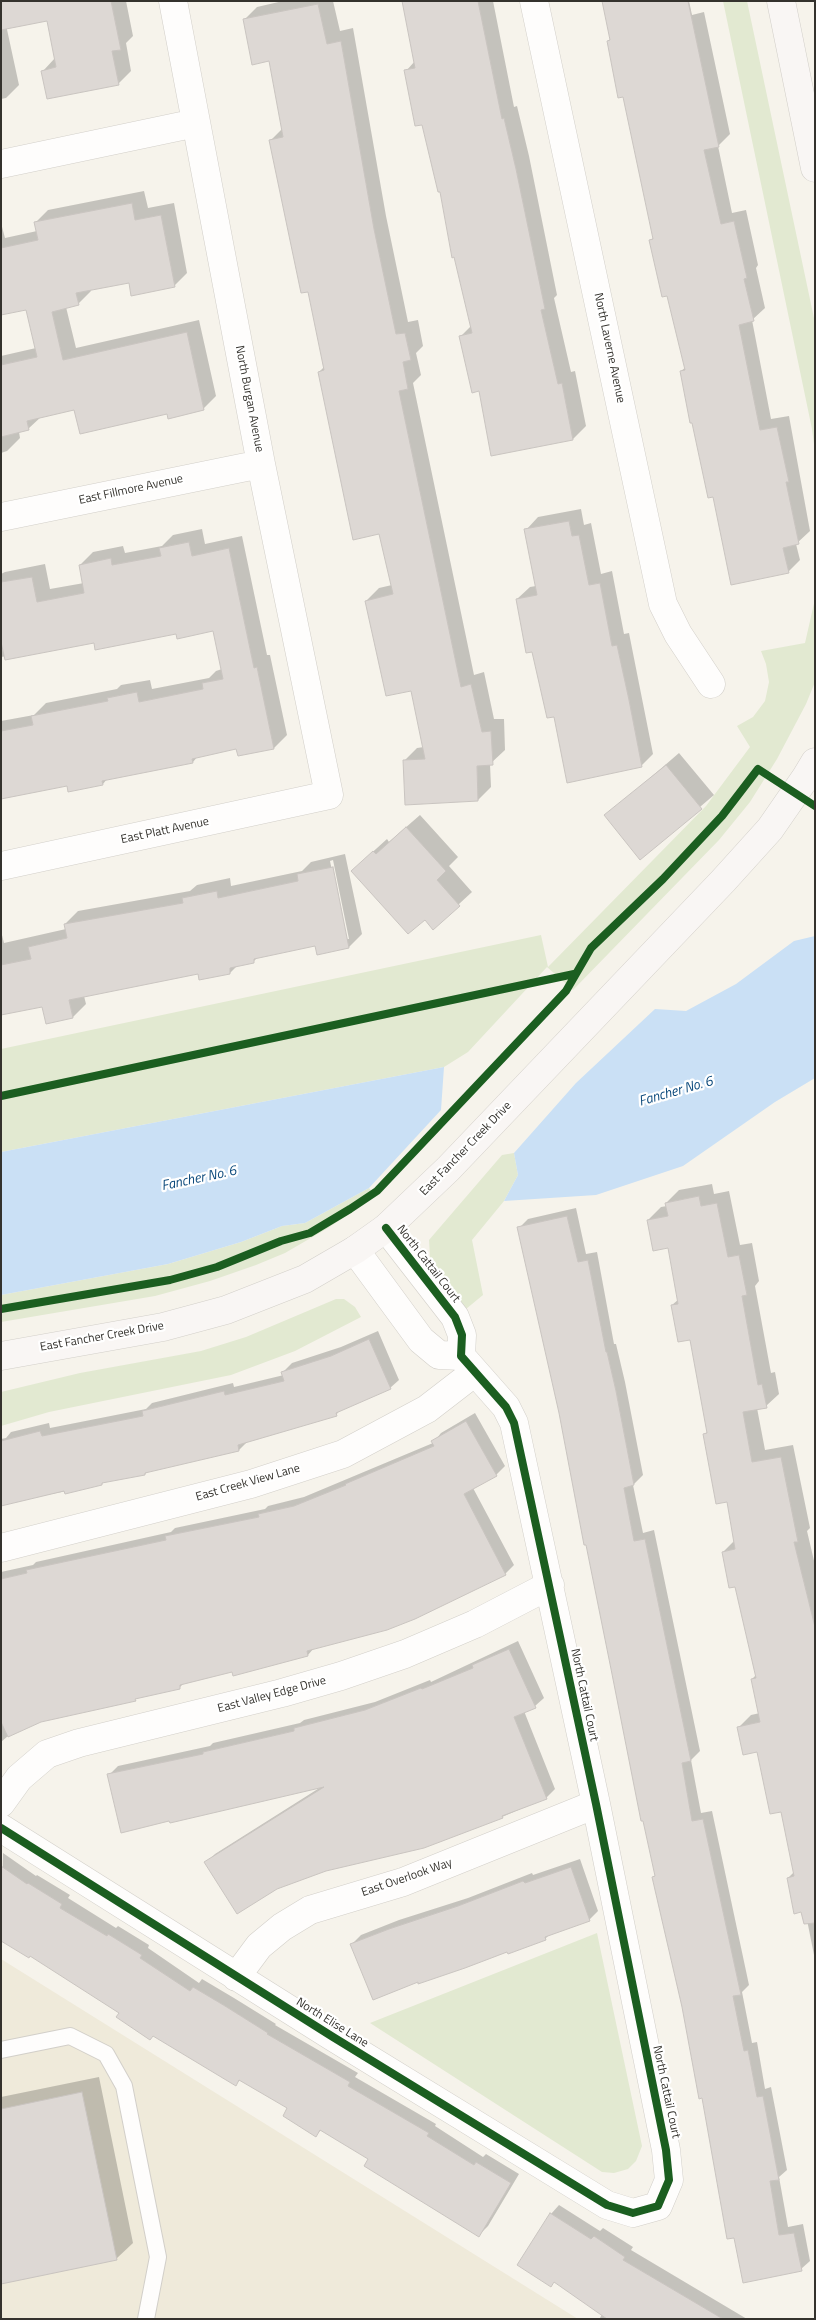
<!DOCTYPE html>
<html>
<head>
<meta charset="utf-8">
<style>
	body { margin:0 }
	#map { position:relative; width:816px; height:2320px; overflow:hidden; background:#f6f3eb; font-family:"Titillium Web",sans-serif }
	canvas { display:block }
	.frame { position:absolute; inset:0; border:2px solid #34322d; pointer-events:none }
</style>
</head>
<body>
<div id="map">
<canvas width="816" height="2320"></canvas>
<div class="frame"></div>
</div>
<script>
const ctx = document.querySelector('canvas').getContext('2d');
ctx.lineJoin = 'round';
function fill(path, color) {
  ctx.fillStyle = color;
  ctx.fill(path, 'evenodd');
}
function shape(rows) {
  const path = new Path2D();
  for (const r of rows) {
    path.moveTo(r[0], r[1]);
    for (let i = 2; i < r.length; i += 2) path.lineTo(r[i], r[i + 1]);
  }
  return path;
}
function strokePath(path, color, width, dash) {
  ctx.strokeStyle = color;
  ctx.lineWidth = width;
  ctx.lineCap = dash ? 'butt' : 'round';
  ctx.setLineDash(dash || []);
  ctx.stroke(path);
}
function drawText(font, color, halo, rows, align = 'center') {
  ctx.font = font + ' "Titillium Web",sans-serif';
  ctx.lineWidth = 4.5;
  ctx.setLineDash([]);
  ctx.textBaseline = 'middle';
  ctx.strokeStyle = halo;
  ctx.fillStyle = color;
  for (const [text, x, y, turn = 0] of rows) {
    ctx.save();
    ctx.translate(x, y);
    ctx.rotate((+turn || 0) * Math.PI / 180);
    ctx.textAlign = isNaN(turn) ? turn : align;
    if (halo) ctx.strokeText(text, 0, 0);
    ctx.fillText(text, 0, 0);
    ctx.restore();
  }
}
fill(shape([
	[1,1959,578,2319,1,2319]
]), '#efeada');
fill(shape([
	[723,1,747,1,815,323,815,452,812,429],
	[815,599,815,682,806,704,777,759,750,802,719,840,573,990,547,967,468,1052,444,1067,1,1152,1,1049,541,935,548,967,706,806,750,747,737,726,753,717,765,701,769,682,766,664,761,651,805,643],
	[514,1153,518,1175,504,1201,472,1240,483,1295,466,1309,430,1257,429,1240,502,1155],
	[369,1188,376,1196,328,1228,285,1253,256,1265,210,1281,155,1296,1,1322,1,1295,168,1264,241,1242,282,1226,305,1223],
	[336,1299,344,1299,355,1307,361,1317,295,1351,231,1375,49,1412,1,1426,1,1392,80,1373,201,1351,246,1337],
	[597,1933,642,2146,636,2161,628,2169,614,2173,602,2172,370,2023]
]), '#e2e9d1');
fill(shape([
	[815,936,815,1078,775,1102,683,1166,596,1195,504,1201,518,1175,514,1153,576,1083,655,1009,686,1011,736,984,794,941],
	[444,1067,441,1110,369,1188,305,1223,282,1226,241,1242,168,1264,1,1295,1,1152]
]), '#cae0f5');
fill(shape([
	[24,1,126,1,133,36,126,43,131,71,118,84,43,71,55,58,48,19],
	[283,1,333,1,340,31,353,28,386,216,408,322,418,320,423,346,416,353,421,375,413,383,474,675,484,672,494,719,504,719,505,750,490,764,491,787,478,800,404,761,417,748,424,747,412,690,366,601,379,588,392,585,380,533,319,372,324,367,309,290,271,140,283,128,270,60,244,20,257,7],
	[404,1,493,1,514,107,517,106,529,156,557,295,554,298,571,372,575,371,586,426,573,439,480,390,461,336,472,325,441,190,423,123,406,71,415,61],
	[603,1,689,1,692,15,704,12,730,134,718,146,732,213,746,210,758,265,756,268,765,308,752,320,771,419,789,416,810,531,796,544,800,560,788,572,714,496,681,371,686,367,668,295,651,240,654,237,624,95,608,41,611,39],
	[1,11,3,11,19,85,6,98,1,99],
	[144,191,148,208,174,203,187,273,174,286,130,281,90,289,91,291,78,304,66,307,76,348,199,320,216,396,203,409,168,412,75,408,42,416,28,429,19,432,20,438,7,451,1,453,1,356,36,348,27,308,1,314,1,223,5,238,37,231,35,223,48,210],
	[581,509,584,525,591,523,601,574,612,571,624,634,629,633,653,754,641,766,555,715,517,599,530,587,536,586,526,530,538,517],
	[202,529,205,544,242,536,267,655,270,655,287,735,274,748,239,755,237,748,198,756,193,762,107,779,103,784,68,784,1,798,1,721,34,715,46,703,117,689,121,685,150,680,152,689,209,678,216,671,222,669,214,630,95,642,1,657,1,574,5,572,45,564,50,589,84,583,80,565,93,552,123,546,125,553,162,546,173,535],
	[679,753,714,795,640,858,606,816],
	[420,815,458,857,449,866,472,892,433,928,366,858,387,839,389,842],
	[345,854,362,934,349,947,316,945,258,957,254,961,238,965,230,973,199,973,84,996,86,1004,73,1017,47,1023,43,1006,1,1014,1,931,4,943,66,929,65,924,78,911,190,891,197,885,230,878,231,886,302,871,311,862],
	[333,860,349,939,346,939,330,861],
	[712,1184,714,1194,729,1191,740,1245,752,1243,759,1281,755,1286,771,1373,775,1372,779,1394,766,1406,757,1408,765,1450,793,1445,810,1528,807,1531,815,1565,815,1960,805,1910,788,1878,794,1872,782,1811,758,1751,738,1728,751,1715,760,1713,752,1679,757,1674,736,1586,723,1552,735,1540,728,1501,705,1434,708,1431,691,1338,672,1305,679,1299,669,1247,648,1220,661,1207,667,1206,666,1203,679,1190],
	[576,1208,586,1254,597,1252,614,1344,616,1344,625,1382,643,1475,633,1485,643,1533,654,1530,700,1751,691,1760,701,1813,712,1811,749,1985,742,1992,752,2043,757,2042,765,2089,771,2087,787,2170,779,2177,788,2227,803,2224,810,2261,801,2269,735,2236,653,1877,656,1875,560,1413,519,1228,528,1219],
	[378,1331,399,1380,390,1388,341,1409,336,1415,248,1441,239,1450,148,1471,145,1474,104,1481,102,1484,1,1504,1,1439,6,1438,11,1432,49,1423,50,1428,146,1409,152,1403,233,1383,234,1387,284,1375,283,1372,292,1363,341,1347],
	[475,1413,505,1466,496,1475,473,1488,514,1565,505,1574,314,1648,308,1655,234,1674,233,1670,185,1682,180,1687,137,1697,135,1699,41,1721,8,1736,1,1742,1,1572,33,1565,36,1562,171,1532,175,1528,265,1509,268,1506,304,1497,433,1443,441,1433],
	[518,1641,544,1698,535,1706,524,1711,555,1789,546,1798,502,1817,206,1863,215,1854,321,1787,109,1775,118,1766,210,1746,213,1743,300,1723,304,1720,375,1702,430,1680,431,1682],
	[3,1853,36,1876,37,1875,70,1895,68,1898,116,1928,118,1926,149,1945,148,1948,199,1983,202,1979,234,1998,276,2024,275,2025,358,2073,355,2077,436,2124,435,2126,483,2157,486,2154,519,2174,488,2226,479,2235,370,2158,322,2129,316,2135,289,2108,240,2080,236,2084,30,1955,1,1940],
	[580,1859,598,1911,589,1920,551,1933,545,1939,419,1982,352,1944,361,1935,399,1920,468,1898,532,1873,533,1875],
	[99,2077,133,2243,116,2259,1,2283,1,2097],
	[559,2205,600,2231,603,2228,633,2247,631,2250,747,2319,600,2318,602,2314,551,2214]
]), '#0003');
const building = shape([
	[1,1,111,1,121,50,112,51,119,85,47,99,41,71,56,67,47,21,1,30,1,1],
	[402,1,478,1,502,119,504,118,516,169,545,309,541,310,558,384,562,383,573,440,491,456,479,391,472,393,459,336,472,333,454,257,452,258,440,192,438,192,422,125,415,126,404,70,415,68,402,1],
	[602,1,688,1,719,147,704,150,721,224,734,221,747,278,744,279,754,321,739,325,760,430,777,427,789,482,786,482,799,544,783,548,789,573,731,585,713,497,708,498,692,423,690,423,680,371,685,370,667,296,662,297,649,240,653,239,623,97,618,98,607,41,610,40,602,1],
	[318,4,327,44,341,41,374,229,396,334,405,333,411,360,403,362,408,389,399,391,461,687,471,684,482,732,491,731,493,765,477,766,478,801,405,805,403,760,425,759,411,691,386,696,365,601,393,594,379,534,353,540,318,372,324,370,308,292,301,293,269,140,283,137,269,61,252,65,243,19,318,4],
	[132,203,135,220,161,215,175,287,131,296,129,283,76,293,79,305,52,312,63,360,187,332,204,410,168,419,167,414,80,434,74,410,27,421,29,430,1,437,1,365,37,357,26,310,1,315,1,248,38,240,34,222,132,203],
	[569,521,572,536,579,535,589,585,600,583,612,646,617,645,629,700,642,767,567,783,554,717,547,718,532,652,526,653,516,599,537,595,524,529,569,521],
	[189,542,192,556,229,548,254,668,257,667,274,749,238,756,236,749,192,759,193,763,102,781,103,785,68,792,67,786,1,799,1,731,33,725,31,716,108,701,107,698,137,692,139,702,203,689,202,683,223,679,213,631,177,639,176,634,95,650,94,643,5,660,1,642,1,582,32,577,37,602,84,593,79,565,111,558,112,565,161,556,159,548,189,542],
	[666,765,702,809,640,860,604,815,666,765],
	[406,827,446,871,437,880,460,906,433,930,425,920,408,934,351,871,373,851,376,854,406,827],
	[333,867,349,948,317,955,315,946,254,959,254,963,230,968,230,974,199,980,198,974,69,1000,73,1018,46,1024,42,1007,1,1015,1,965,31,959,28,947,67,938,64,924,183,903,182,898,217,891,218,898,298,881,297,874,333,867],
	[699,1196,701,1206,717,1203,728,1257,739,1255,747,1295,742,1296,758,1385,762,1384,767,1408,743,1412,752,1462,781,1457,798,1542,794,1542,815,1627,815,1923,804,1924,801,1912,794,1914,787,1878,794,1876,781,1812,770,1814,757,1752,743,1755,737,1727,760,1722,751,1679,756,1678,735,1587,729,1588,722,1552,735,1549,727,1502,716,1504,703,1434,707,1433,690,1340,678,1342,671,1305,678,1304,668,1248,653,1251,647,1220,668,1216,665,1203,699,1196],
	[567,1216,578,1262,588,1260,606,1352,607,1352,616,1391,634,1485,624,1488,634,1541,645,1539,691,1761,682,1763,692,1821,703,1819,741,1995,733,1996,744,2051,748,2050,757,2097,763,2096,779,2180,770,2181,779,2235,794,2233,802,2271,743,2283,734,2238,727,2239,702,2098,699,2099,682,2007,652,1877,655,1876,643,1821,641,1821,611,1669,586,1545,584,1545,559,1413,517,1227,567,1216],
	[369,1339,391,1389,336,1413,337,1416,238,1445,239,1451,145,1473,145,1475,102,1483,102,1485,65,1494,64,1491,1,1506,1,1441,40,1431,42,1436,143,1416,142,1411,224,1391,225,1395,284,1381,281,1372,331,1356,369,1339],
	[466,1421,497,1476,464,1494,506,1575,415,1619,387,1630,307,1651,308,1656,233,1676,232,1672,180,1685,180,1689,135,1699,136,1701,41,1722,8,1737,1,1722,1,1579,27,1573,26,1570,166,1540,165,1536,259,1517,258,1514,294,1506,346,1485,345,1484,434,1446,431,1441,466,1421],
	[509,1649,536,1708,514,1717,547,1799,502,1816,503,1818,424,1848,326,1871,277,1889,237,1914,204,1862,324,1787,170,1823,169,1821,121,1833,107,1774,203,1754,203,1752,294,1731,294,1728,365,1710,421,1688,422,1689,473,1668,472,1665,509,1649],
	[1,1866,27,1884,28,1883,62,1904,60,1908,107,1936,108,1934,142,1955,140,1958,190,1991,193,1987,225,2006,268,2033,267,2034,350,2082,348,2086,429,2133,427,2136,474,2165,476,2162,511,2183,479,2237,364,2166,368,2159,320,2130,316,2137,283,2116,287,2108,239,2080,236,2086,153,2036,150,2040,116,2017,119,2013,30,1956,29,1958,1,1941,1,1866],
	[571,1867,590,1921,545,1937,546,1940,508,1954,507,1952,465,1968,418,1984,418,1982,373,2000,350,1944,389,1929,458,1906,523,1881,525,1883,571,1867],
	[82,2092,117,2260,1,2284,1,2109,82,2092],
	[550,2213,591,2239,594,2236,625,2257,623,2260,723,2319,607,2319,554,2282,551,2287,517,2265,550,2213]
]);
fill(building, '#ddd8d4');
strokePath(building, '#c9c4c0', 1);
const lane = shape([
	[1,2050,70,2036,106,2054,124,2086,158,2257,146,2319]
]);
const street = shape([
	[534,1,663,604,678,634,711,684],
	[1,164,196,123],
	[1,517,261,464],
	[1,866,329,795,261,464,173,1],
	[355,1250,421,1340,439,1355,461,1356],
	[1,1548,251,1484,343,1454,427,1409,475,1372],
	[1,1803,19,1778,47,1754,79,1743,282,1693,341,1676,405,1654,475,1624,550,1585],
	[1,1828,333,2037,607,2205,633,2213,658,2206,669,2180,666,2150,596,1804,514,1423,506,1407,461,1356,462,1335,455,1317,386,1228],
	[236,1977,259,1946,282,1927,310,1910,403,1882,596,1804]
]);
const secondary = shape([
	[781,1,815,168],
	[1,1356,163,1327,226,1310,305,1279,355,1250,386,1228,448,1169,723,881,770,829,806,777,815,762]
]);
strokePath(lane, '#d2cfc9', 18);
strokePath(street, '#d2cfc9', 29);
strokePath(secondary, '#d2cfc9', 29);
strokePath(lane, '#fefdfc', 16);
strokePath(street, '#fefdfc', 28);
strokePath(secondary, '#f9f6f4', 28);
strokePath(shape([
	[1,1096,574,974],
	[1,1309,170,1280,217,1267,281,1241,310,1233,350,1209,377,1191,566,991,591,948,663,879,722,816,758,769,815,806],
	[1,1828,333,2037,607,2205,633,2213,658,2206,669,2180,666,2150,596,1804,514,1423,506,1407,461,1356,462,1335,455,1317,386,1228]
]), '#1b5e20', 8);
drawText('12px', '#34322d', '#fff', [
	["North Laverne Avenue",609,348,78],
	["North Burgan Avenue",249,399,79],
	["East Fillmore Avenue",131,490,-12],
	["East Platt Avenue",165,831,-12],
	["East Fancher Creek Drive",466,1149,-46],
	["North Cattail Court",428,1264,52],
	["East Fancher Creek Drive",102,1337,-10],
	["East Creek View Lane",248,1483,-16],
	["East Valley Edge Drive",272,1695,-15],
	["North Cattail Court",584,1695,78],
	["East Overlook Way",407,1878,-19],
	["North Elise Lane",332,2023,32],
	["North Cattail Court",666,2092,78]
]);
drawText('italic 14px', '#0c4a7c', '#fff', [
	["Fancher No. 6",676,1092,-16],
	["Fancher No. 6",199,1179,-12]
]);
</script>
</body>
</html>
